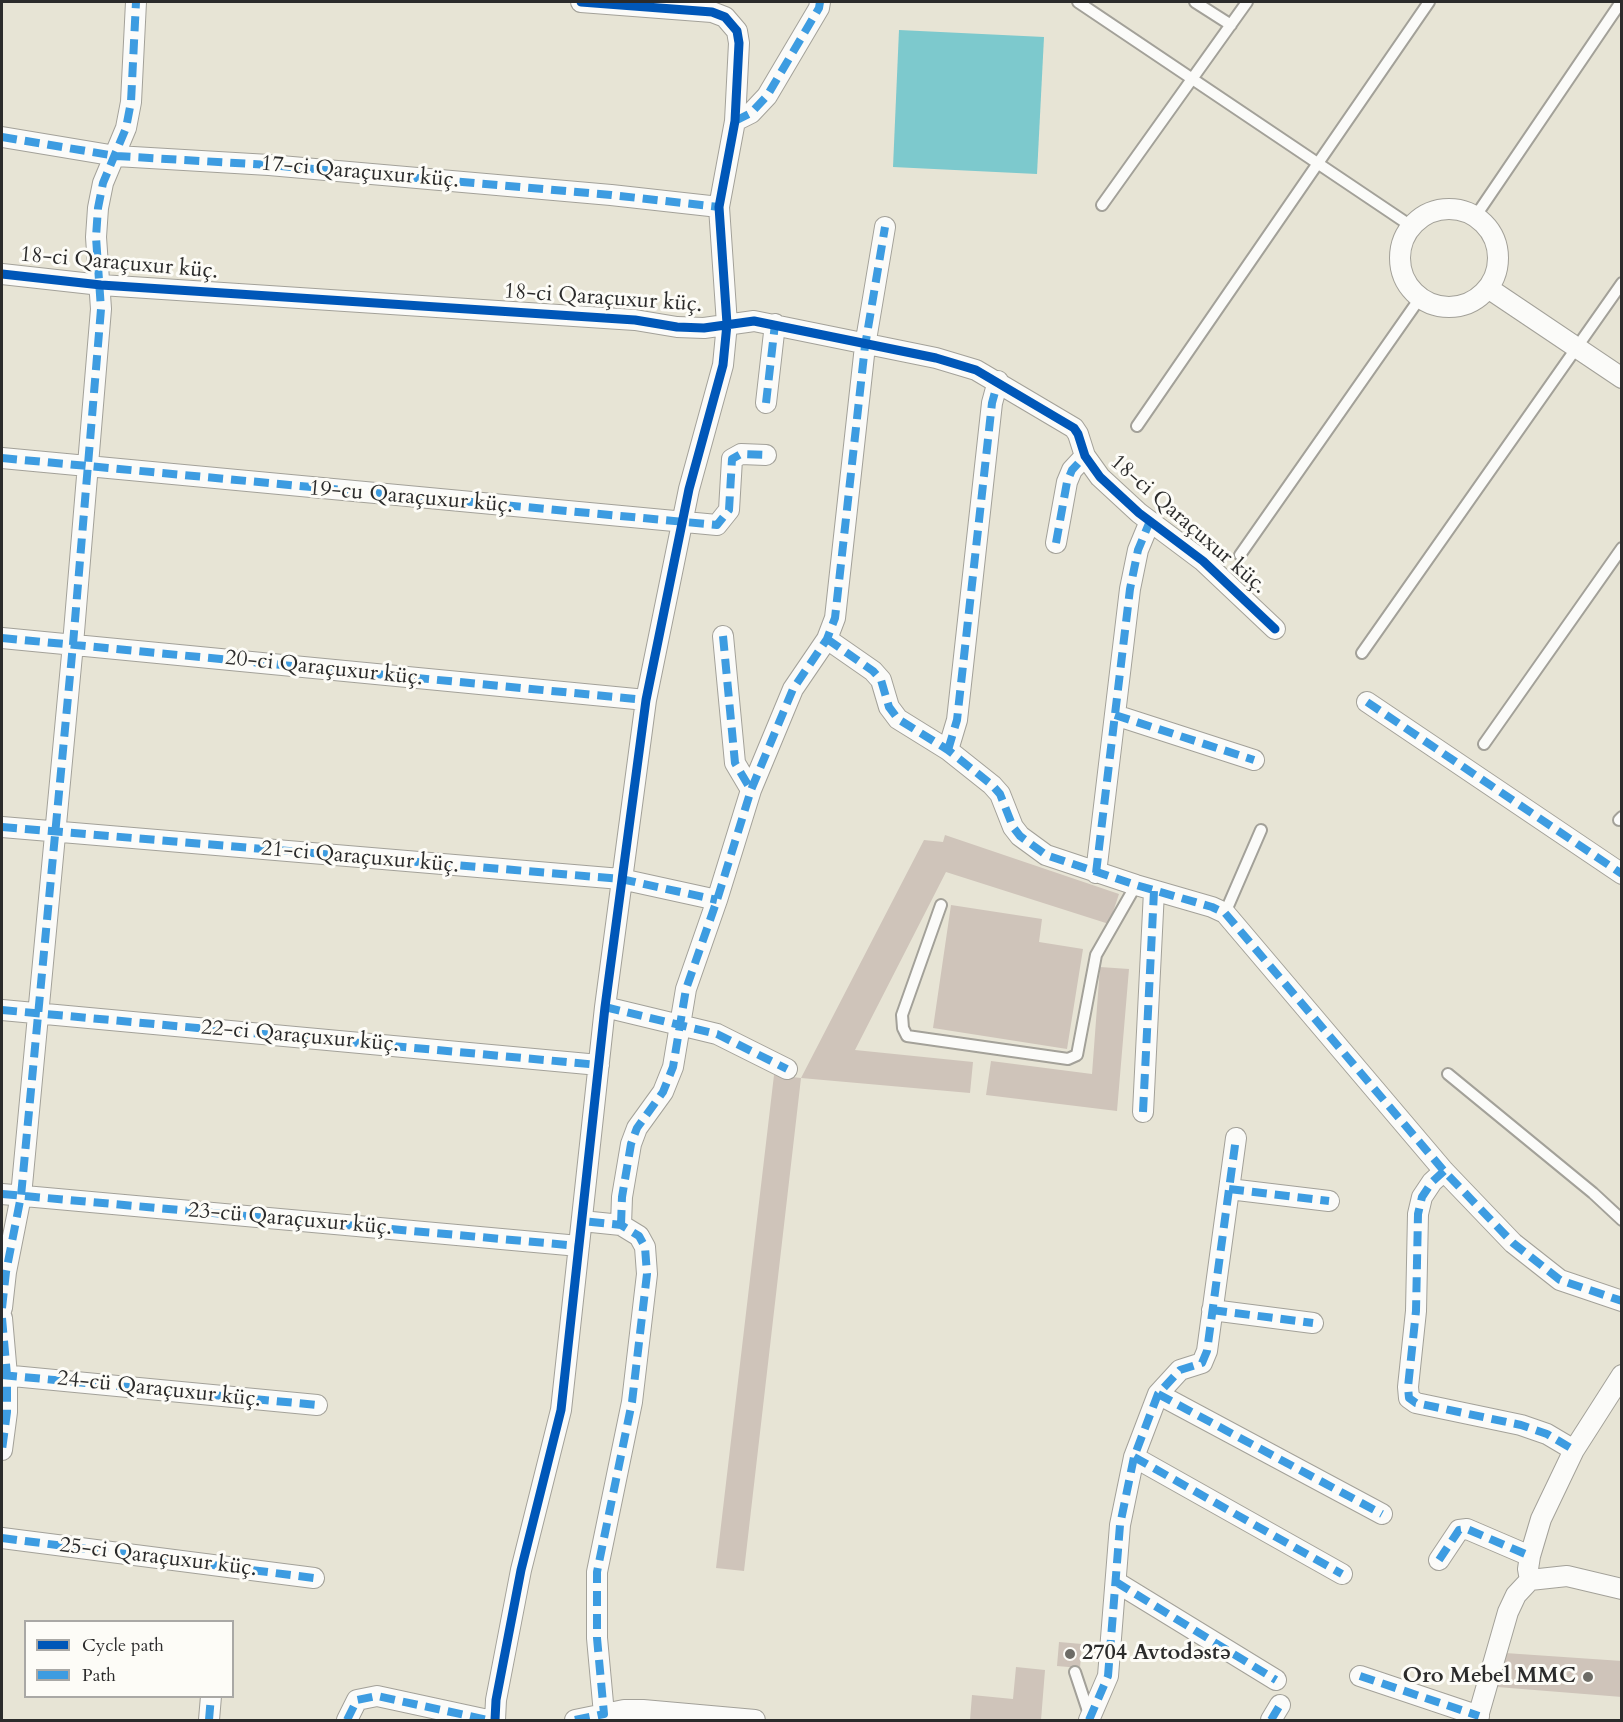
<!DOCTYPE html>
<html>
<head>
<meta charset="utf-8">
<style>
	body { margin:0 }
	#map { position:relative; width:1623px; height:1722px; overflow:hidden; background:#e7e4d5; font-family:Cardo,serif }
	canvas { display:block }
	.frame { position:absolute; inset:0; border:3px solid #2b2b2b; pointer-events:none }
	.legend { position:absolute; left:24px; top:1620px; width:210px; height:78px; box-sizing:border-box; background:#fdfcf7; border:2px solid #a9a8a5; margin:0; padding:8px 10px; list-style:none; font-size:18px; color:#2b2b2b }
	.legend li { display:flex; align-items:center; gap:12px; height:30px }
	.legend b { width:30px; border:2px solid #a9a8a5 }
</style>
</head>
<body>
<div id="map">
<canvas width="1623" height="1722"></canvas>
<div class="frame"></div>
<ul class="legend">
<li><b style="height:8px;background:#0057b8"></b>Cycle path</li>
<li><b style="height:8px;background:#3d9ce1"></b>Path</li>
</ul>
</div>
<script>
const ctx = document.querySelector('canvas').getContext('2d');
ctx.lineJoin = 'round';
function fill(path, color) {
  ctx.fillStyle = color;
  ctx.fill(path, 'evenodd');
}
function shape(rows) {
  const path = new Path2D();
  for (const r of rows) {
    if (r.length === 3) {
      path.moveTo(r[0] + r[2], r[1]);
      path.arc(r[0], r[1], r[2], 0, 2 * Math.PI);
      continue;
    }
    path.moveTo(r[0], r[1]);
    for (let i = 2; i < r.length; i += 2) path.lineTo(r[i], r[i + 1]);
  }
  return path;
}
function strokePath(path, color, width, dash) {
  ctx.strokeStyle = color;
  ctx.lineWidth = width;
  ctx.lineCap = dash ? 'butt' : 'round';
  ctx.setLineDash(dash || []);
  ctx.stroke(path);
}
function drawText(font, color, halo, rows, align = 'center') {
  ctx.font = font + ' Cardo,serif';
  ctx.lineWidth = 6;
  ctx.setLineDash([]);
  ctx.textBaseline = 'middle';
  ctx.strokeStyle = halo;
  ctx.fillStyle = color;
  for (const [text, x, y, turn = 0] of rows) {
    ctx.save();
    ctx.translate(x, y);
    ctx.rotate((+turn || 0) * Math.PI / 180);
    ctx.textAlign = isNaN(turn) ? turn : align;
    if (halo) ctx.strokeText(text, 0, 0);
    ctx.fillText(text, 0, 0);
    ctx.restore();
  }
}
fill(shape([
	[899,30,1044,37,1037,174,893,167]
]), '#7dc9cd');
fill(shape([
	[945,835,1119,894,1109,924,946,872,855,1050,973,1062,970,1093,801,1078,924,840,943,842],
	[951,905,1042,919,1039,942,1083,949,1067,1049,933,1028],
	[1100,967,1129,969,1117,1111,986,1095,991,1061,1092,1074],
	[774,1075,801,1078,744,1571,716,1568],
	[1059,1642,1082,1644,1080,1668,1057,1666],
	[1505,1653,1622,1661,1622,1697,1497,1687],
	[1016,1667,1045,1670,1041,1720,970,1720,972,1695,1013,1699]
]), '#cfc4ba');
const service = shape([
	[1078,2,1411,226],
	[1195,2,1231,25],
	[1102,205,1247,2],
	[1475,217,1621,2],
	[1137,426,1429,2],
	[1240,555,1420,298],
	[1362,653,1622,283],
	[1484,744,1622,548],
	[1619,820,1622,817],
	[941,905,902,1015,903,1028,907,1036,1068,1059,1077,1055,1096,955,1136,885],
	[1225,913,1261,830],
	[1448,1074,1593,1193,1622,1220],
	[1075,1672,1090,1717]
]);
const minor = shape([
	[735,121,751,113,767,96,819,8,820,2],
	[2,137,116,156,269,165,611,195,719,207],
	[1449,258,49],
	[2,274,101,285,635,320,677,327,704,328,754,321,936,358,976,370,1074,428,1078,434,1085,456,1100,477,1139,513,1203,561,1275,629],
	[1488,288,1622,378],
	[766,403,775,324],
	[2,458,717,525,729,510,732,459,741,454,766,455],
	[1056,543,1067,482,1072,470,1085,456],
	[723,636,735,763,751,790],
	[2,638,646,700],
	[827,639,873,671,881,680,889,707,898,719,948,750,992,785,1000,794,1013,827,1020,836,1046,855,1136,885,1212,907,1225,913,1444,1171,1513,1243,1560,1280,1622,1301],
	[1367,702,1622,874],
	[1115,715,1254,760],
	[948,750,957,720,992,403,998,381],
	[2,827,621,879,717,900],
	[1096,873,1130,589,1138,550,1150,521],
	[605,1007,717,1034,787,1069],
	[2,1010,599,1065],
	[1143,1112,1154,891],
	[1444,1171,1432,1182,1422,1197,1418,1214,1416,1311,1408,1387,1409,1398,1416,1403,1521,1425,1547,1434,1574,1450],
	[1229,1189,1329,1201],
	[2,1194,579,1246],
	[582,1221,621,1225,639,1236,645,1247,647,1274,632,1402,597,1572,597,1638,604,1714,602,1720],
	[621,1225,622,1197,631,1144,637,1128,663,1092,673,1067,686,989,717,900,751,790,793,689,827,639,835,618,865,346,885,227],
	[2,1308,6,1272,21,1196,73,644,101,309,96,237,98,208,103,183,126,128,131,102,136,2],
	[1212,1310,1313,1323],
	[2,1318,7,1375,7,1412,2,1450],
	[2,1375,317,1405],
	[1158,1394,1382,1514],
	[1134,1457,1342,1574],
	[2,1538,314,1578],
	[1439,1560,1459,1530,1467,1529,1530,1556],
	[1530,1580,1528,1569,1530,1556,1541,1519,1574,1450,1622,1375],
	[1116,1582,1276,1680],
	[1360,1676,1479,1716],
	[209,1720,211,1696],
	[347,1720,357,1700,377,1696,488,1720],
	[495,1720,496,1700,521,1570,561,1410,605,1007,646,700,689,489,723,365,727,324,719,207,735,121,739,43,737,31,725,17,712,12,581,2],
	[575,1720,624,1710,643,1710,755,1720],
	[1089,1720,1108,1676,1120,1525,1134,1457,1158,1394,1180,1370,1202,1363,1207,1351,1236,1138],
	[1271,1720,1280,1705],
	[1477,1720,1508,1612,1516,1595,1530,1580,1567,1576,1622,1589]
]);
strokePath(service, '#a3a199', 14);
strokePath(minor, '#a3a199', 22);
strokePath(service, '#fbfbf9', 10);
strokePath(minor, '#fbfbf9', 20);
strokePath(shape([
	[735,121,751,113,767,96,819,8,820,2],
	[2,137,116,156,269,165,611,195,719,207],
	[766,403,775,324],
	[2,458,717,525,729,510,732,459,741,454,766,455],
	[1056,543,1067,482,1072,470,1085,456],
	[723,636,735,763,751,790],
	[2,638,646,700],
	[827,639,873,671,881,680,889,707,898,719,948,750,992,785,1000,794,1013,827,1020,836,1046,855,1136,885,1212,907,1225,913,1444,1171,1513,1243,1560,1280,1622,1301],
	[1367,702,1622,874],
	[1115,715,1254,760],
	[948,750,957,720,992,403,998,381],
	[2,827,621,879,717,900],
	[1096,873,1130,589,1138,550,1150,521],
	[605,1007,717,1034,787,1069],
	[2,1010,599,1065],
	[1143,1112,1154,891],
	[1444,1171,1432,1182,1422,1197,1418,1214,1416,1311,1408,1387,1409,1398,1416,1403,1521,1425,1547,1434,1574,1450],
	[1229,1189,1329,1201],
	[2,1194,579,1246],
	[621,1225,622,1197,631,1144,637,1128,663,1092,673,1067,686,989,717,900,751,790,793,689,827,639,835,618,865,346,885,227],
	[2,1308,6,1272,21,1196,73,644,101,309,96,237,98,208,103,183,126,128,131,102,136,2],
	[1212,1310,1313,1323],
	[2,1318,7,1375,7,1412,2,1450],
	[2,1375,317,1405],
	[1158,1394,1382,1514],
	[1134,1457,1342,1574],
	[2,1538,314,1578],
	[1439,1560,1459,1530,1467,1529,1530,1556],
	[1116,1582,1276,1680],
	[1360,1676,1479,1716],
	[209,1720,211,1696],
	[347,1720,357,1700,377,1696,488,1720],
	[575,1720,604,1714,597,1638,597,1572,632,1402,647,1274,645,1247,639,1236,621,1225,582,1221],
	[1089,1720,1108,1676,1120,1525,1134,1457,1158,1394,1180,1370,1202,1363,1207,1351,1236,1138],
	[1271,1720,1280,1705]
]), '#3d9ce1', 8, [15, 8]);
strokePath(shape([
	[2,274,101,285,635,320,677,327,704,328,754,321,936,358,976,370,1074,428,1078,434,1085,456,1100,477,1139,513,1203,561,1275,629],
	[495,1720,496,1700,521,1570,561,1410,605,1007,646,700,689,489,723,365,727,324,719,207,735,121,739,43,737,31,725,17,712,12,581,2]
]), '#0057b8', 9);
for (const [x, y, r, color] of [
	[1070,1654,6,"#6d6c66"],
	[1588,1677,6,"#6d6c66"]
]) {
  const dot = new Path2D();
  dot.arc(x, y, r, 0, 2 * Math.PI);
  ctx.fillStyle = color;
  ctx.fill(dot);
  strokePath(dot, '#fdfcf7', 2);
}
drawText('22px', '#2b2b2b', '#fdfcf7', [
	["17-ci Qaraçuxur küç.",360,173,5],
	["18-ci Qaraçuxur küç.",119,264,5],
	["18-ci Qaraçuxur küç.",603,299,4],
	["19-cu Qaraçuxur küç.",411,498,5],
	["18-ci Qaraçuxur küç.",1188,525,41],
	["20-ci Qaraçuxur küç.",324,669,6],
	["21-ci Qaraçuxur küç.",360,858,5],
	["22-ci Qaraçuxur küç.",300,1037,5],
	["23-cü Qaraçuxur küç.",290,1220,5],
	["24-cü Qaraçuxur küç.",159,1390,6],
	["25-ci Qaraçuxur küç.",158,1558,7]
]);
drawText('bold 22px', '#2b2b2b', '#fdfcf7', [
	["2704 Avtodəstə",1082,1654],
	["Oro Mebel MMC",1576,1677,"right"]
], 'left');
</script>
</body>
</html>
